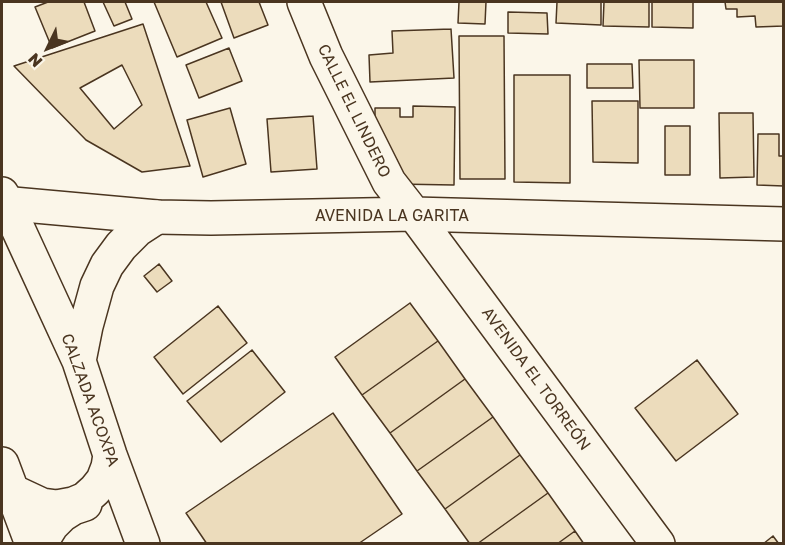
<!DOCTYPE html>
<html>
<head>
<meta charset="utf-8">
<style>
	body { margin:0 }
	#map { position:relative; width:785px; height:545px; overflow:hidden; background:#fbf6e9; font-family:"Golos Text",sans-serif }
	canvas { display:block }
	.frame { position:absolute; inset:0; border:3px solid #4a3520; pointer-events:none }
	.north { position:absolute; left:18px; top:18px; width:60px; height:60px; -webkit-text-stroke:4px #fbf6e9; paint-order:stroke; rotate:227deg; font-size:16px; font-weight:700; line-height:24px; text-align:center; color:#4a3520 }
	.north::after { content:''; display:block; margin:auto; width:21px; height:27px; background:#4a3520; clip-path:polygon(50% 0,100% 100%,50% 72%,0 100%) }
</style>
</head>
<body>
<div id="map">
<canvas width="785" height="545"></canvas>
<div class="frame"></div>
<div class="north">N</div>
</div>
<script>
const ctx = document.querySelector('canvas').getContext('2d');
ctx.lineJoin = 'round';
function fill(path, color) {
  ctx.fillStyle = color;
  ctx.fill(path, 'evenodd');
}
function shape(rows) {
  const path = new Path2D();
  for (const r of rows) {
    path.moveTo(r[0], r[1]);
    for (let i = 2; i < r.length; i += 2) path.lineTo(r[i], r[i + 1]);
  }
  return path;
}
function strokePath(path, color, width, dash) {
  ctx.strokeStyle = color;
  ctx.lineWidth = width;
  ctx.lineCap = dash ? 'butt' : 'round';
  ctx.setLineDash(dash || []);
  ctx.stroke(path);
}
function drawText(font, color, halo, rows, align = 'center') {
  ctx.font = font + ' "Golos Text",sans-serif';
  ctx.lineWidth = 4.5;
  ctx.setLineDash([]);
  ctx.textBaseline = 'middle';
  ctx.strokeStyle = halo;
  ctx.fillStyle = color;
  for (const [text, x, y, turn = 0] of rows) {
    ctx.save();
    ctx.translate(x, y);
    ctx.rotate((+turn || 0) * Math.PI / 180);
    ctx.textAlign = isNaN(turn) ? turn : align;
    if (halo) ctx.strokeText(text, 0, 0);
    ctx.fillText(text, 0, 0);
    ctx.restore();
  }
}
const building = shape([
	[48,2,84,2,95,31,52,48,35,7,48,2],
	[103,2,125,2,132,19,114,26,103,2],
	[154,2,206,2,222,38,177,57,154,2],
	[221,2,259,2,268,25,234,38,221,2],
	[459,2,486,2,485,24,458,23,459,2],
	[557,2,601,2,601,25,556,23,557,2],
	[604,2,649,2,649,27,603,26,604,2],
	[652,2,693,2,693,28,652,27,652,2],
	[725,2,784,2,784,26,756,27,755,16,737,17,737,9,726,9,725,2],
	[508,12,547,13,548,34,508,33,508,12],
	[143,24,190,166,142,172,86,140,14,66,143,24],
	[122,65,142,105,114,129,80,88,122,65],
	[451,29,454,78,370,82,369,55,393,53,392,31,451,29],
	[459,36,504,36,505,179,460,179,459,36],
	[229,48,242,81,199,98,186,65,229,48],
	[639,60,694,60,694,108,640,108,639,60],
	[587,64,632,64,633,88,587,88,587,64],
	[514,75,570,75,570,183,514,182,514,75],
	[592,101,638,101,638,163,593,162,592,101],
	[413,106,455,107,454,185,396,184,397,160,375,135,375,108,400,108,400,117,413,117,413,106],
	[230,108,246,164,203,177,187,120,230,108],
	[719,113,753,113,754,177,720,178,719,113],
	[313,116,317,169,271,172,267,119,313,116],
	[665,126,690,126,690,175,665,175,665,126],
	[758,134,779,134,779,156,784,156,784,186,757,185,758,134],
	[159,264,172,281,157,292,144,276,159,264],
	[410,303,438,341,362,395,335,357,410,303],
	[218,306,247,343,183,394,154,357,218,306],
	[438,341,465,379,390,433,362,395,438,341],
	[252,350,285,392,221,442,187,401,252,350],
	[697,360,738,414,676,461,635,408,697,360],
	[465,379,493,417,417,471,390,433,465,379],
	[333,413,402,514,358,544,207,544,186,513,333,413],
	[493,417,520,455,445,509,417,471,493,417],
	[520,455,548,493,477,544,470,544,445,509,520,455],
	[548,493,575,531,557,544,477,544,548,493],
	[575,531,584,544,557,544,575,531],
	[773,536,779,544,763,544,773,536]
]);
fill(building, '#ecdcbc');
strokePath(building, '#4a3520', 1.5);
const minor = shape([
	[304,2,326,56,389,182,414,214,658,544],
	[2,203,157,217,211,218,414,214,784,224]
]);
const major = shape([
	[2,194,79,361,110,455,143,544],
	[79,361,86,326,97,286,107,265,121,246,137,230,157,217],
	[2,464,32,544],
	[12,491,42,505,57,507,73,504,85,499,95,490,103,480,108,467,110,455],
	[40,544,52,525,62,515,73,508,85,504]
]);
strokePath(minor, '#4a3520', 36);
strokePath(major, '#4a3520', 36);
strokePath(minor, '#fbf6e9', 33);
strokePath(major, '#fbf6e9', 33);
drawText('16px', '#4a3520', '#fbf6e9', [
	["CALLE EL LINDERO",354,111,64],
	["AVENIDA LA GARITA",392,216],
	["AVENIDA EL TORREÓN",536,379,54],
	["CALZADA ACOXPA",90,400,70]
]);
</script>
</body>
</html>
